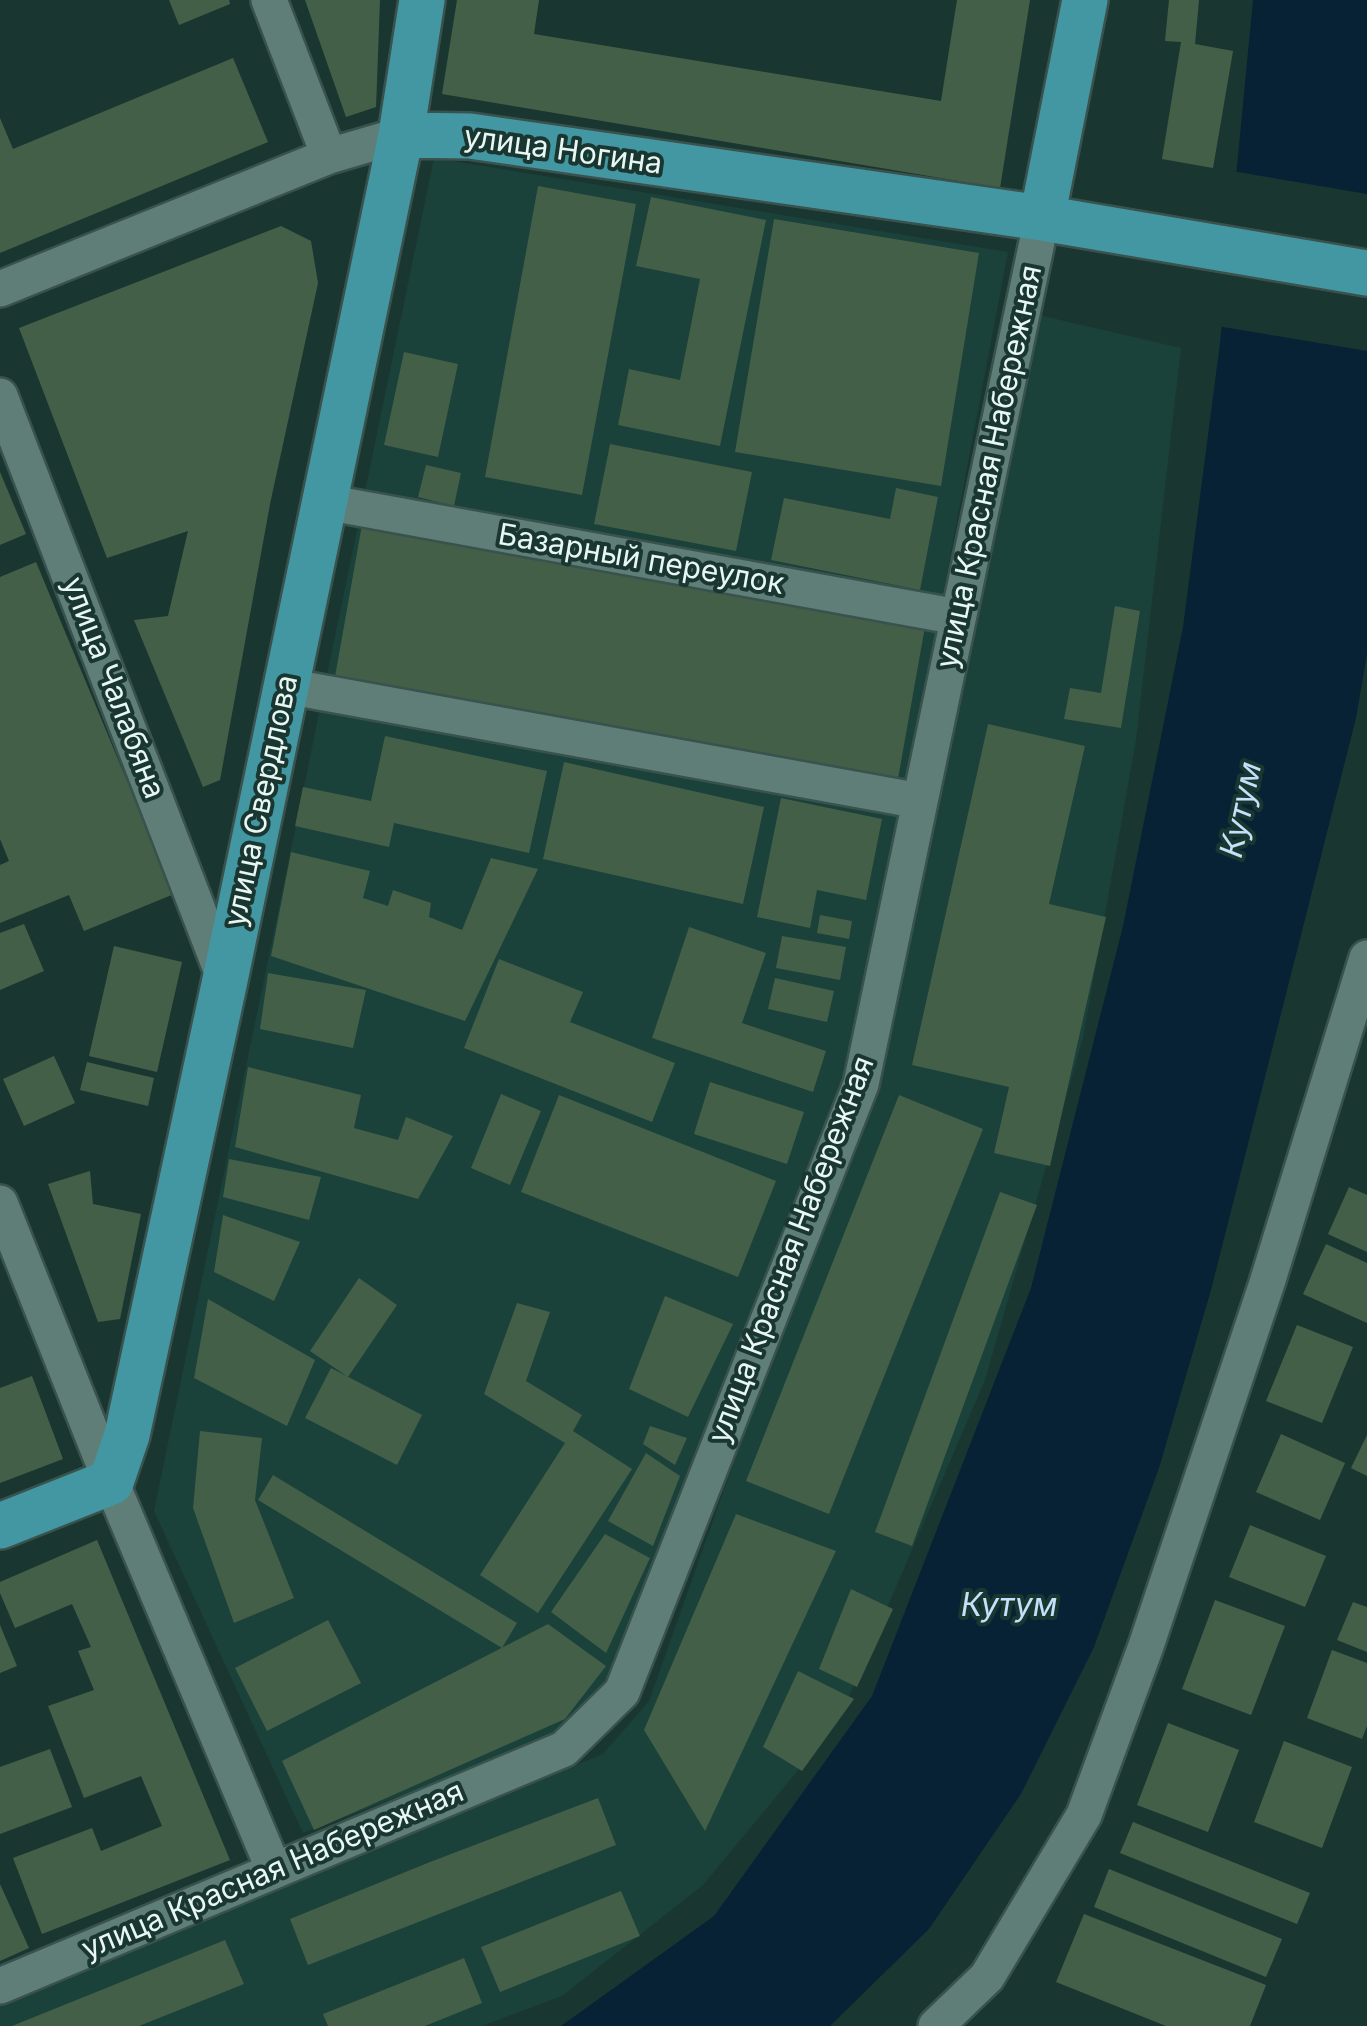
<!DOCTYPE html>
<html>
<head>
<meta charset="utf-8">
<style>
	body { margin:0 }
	canvas { display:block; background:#1a3631 }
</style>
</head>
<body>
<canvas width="1367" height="2026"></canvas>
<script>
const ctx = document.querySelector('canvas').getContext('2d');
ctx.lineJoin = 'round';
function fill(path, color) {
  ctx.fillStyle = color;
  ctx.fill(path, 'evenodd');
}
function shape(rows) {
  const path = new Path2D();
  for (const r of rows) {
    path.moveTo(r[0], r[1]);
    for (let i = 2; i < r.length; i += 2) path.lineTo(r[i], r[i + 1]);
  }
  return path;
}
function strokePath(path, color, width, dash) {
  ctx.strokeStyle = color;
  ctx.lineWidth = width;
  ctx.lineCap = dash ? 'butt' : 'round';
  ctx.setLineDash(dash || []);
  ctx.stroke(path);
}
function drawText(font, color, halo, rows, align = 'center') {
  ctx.font = font + ' Inter,sans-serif';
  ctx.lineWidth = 8;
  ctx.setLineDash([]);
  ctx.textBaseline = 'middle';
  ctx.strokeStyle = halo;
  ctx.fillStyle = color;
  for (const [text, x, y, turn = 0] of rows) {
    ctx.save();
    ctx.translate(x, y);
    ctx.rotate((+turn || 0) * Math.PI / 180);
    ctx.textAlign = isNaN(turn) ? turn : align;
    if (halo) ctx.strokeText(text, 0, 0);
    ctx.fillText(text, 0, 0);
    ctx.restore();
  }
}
fill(shape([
	[434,158,1008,252,851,1079,614,1673,550,1738,303,1833,154,1511],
	[1030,313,1181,348,1136,740,1083,1038,985,1380,838,1722,703,1885,562,1996,482,2026,0,2026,0,2002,603,1754,649,1701,896,1005]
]), '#1a413a');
fill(shape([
	[1253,0,1367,0,1367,654,1356,718,1211,1290,1159,1468,1094,1647,1021,1794,929,1929,830,2026,561,2026,714,1916,872,1696,1031,1288,1123,926,1183,627,1220,343]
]), '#072135');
fill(shape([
	[1232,171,1367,194,1367,351,1217,326]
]), '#1a3631');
fill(shape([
	[169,0,229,0,230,4,179,25],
	[305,0,380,0,376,107,346,117],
	[457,0,539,0,534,34,941,101,957,0,1030,0,1000,188,442,94],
	[1169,0,1199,0,1195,44,1233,51,1213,168,1162,159,1181,42,1165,41],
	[233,58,268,142,0,253,0,118,13,149],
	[538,186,636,204,582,495,485,477],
	[651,197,766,220,720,446,618,425,629,369,680,380,700,279,636,266],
	[774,219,979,253,941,486,735,452],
	[281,226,311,241,318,283,270,504,220,780,203,787,134,620,168,616,188,531,107,558,19,328],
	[404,352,458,364,438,457,384,445],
	[610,444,752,472,736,551,594,524],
	[426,465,461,473,454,506,418,497],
	[0,472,26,534,0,545],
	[896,488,938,497,920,590,771,560,784,498,890,519],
	[363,519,926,621,896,790,333,688],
	[36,562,174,894,84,931,69,895,0,923,0,865,9,861,0,839,0,577],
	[1115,606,1140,611,1121,728,1064,719,1070,688,1101,693],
	[988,724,1085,746,1049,904,1106,917,1050,1166,994,1153,1009,1087,912,1065],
	[385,736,547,771,529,853,394,823,389,847,295,826,303,787,371,801],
	[564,762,764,807,743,904,543,859],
	[781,798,882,819,866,900,817,890,810,928,757,917],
	[291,852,370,871,363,898,388,906,393,890,431,903,429,917,462,930,491,858,538,869,465,1021,271,956],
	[820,915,852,921,849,939,817,933],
	[24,924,44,971,0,990,0,933],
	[689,927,766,953,742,1023,826,1051,813,1092,652,1038],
	[782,936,846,947,840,980,776,968],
	[114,946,182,962,157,1072,89,1056],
	[499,959,583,992,570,1022,675,1063,652,1122,464,1048],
	[268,973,366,990,353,1048,260,1029],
	[775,978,834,991,827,1022,768,1009],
	[54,1056,75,1103,24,1126,3,1079],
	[87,1062,154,1078,148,1106,80,1090],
	[248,1067,361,1095,354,1128,398,1140,406,1117,453,1136,418,1199,235,1147],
	[710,1082,804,1112,787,1164,694,1134],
	[501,1094,541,1111,510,1185,471,1168],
	[559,1095,776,1181,738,1277,521,1192],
	[899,1095,983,1129,829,1514,746,1481],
	[229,1159,321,1177,309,1220,223,1197],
	[90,1171,93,1204,141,1214,120,1319,98,1322,48,1184],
	[1349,1187,1367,1195,1367,1252,1328,1234],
	[1000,1192,1037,1205,912,1546,875,1532],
	[223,1215,300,1242,274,1301,214,1272],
	[1326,1244,1367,1263,1367,1323,1303,1294],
	[359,1278,397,1305,348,1377,310,1351],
	[665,1296,733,1324,688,1417,629,1389],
	[208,1299,315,1360,287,1426,194,1378],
	[517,1303,550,1312,526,1381,582,1415,573,1431,632,1469,538,1613,480,1575,565,1443,484,1394],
	[1297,1325,1353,1347,1322,1423,1266,1401],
	[331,1368,422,1415,397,1465,305,1418],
	[32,1376,63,1459,0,1483,0,1388],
	[650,1426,687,1438,675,1465,643,1444],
	[200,1431,262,1438,255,1500,294,1598,234,1623,193,1508],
	[1281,1434,1345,1463,1320,1520,1256,1492],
	[1367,1435,1367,1476,1351,1468],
	[646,1453,680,1476,653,1546,608,1521],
	[273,1475,517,1623,502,1648,258,1500],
	[736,1514,836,1551,705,1831,644,1730],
	[1250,1525,1326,1556,1305,1607,1229,1577],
	[605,1534,650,1558,606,1653,551,1612],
	[97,1540,230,1860,42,1934,13,1858,92,1828,101,1851,162,1826,141,1776,84,1798,48,1706,94,1690,78,1651,91,1647,72,1604,15,1628,0,1593,0,1582],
	[851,1589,893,1609,857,1687,819,1669],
	[1215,1600,1285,1626,1251,1715,1182,1689],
	[1353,1602,1367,1607,1367,1652,1337,1640],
	[328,1620,361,1683,267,1731,235,1668],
	[548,1624,606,1666,565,1719,314,1830,282,1761],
	[0,1625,17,1666,0,1673],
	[1332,1650,1367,1663,1367,1726,1362,1739,1307,1718],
	[798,1671,854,1699,802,1771,763,1747],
	[1168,1723,1239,1750,1208,1832,1137,1805],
	[1284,1741,1352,1767,1322,1848,1254,1822],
	[50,1749,72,1807,0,1834,0,1767],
	[598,1798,616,1845,308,1965,290,1919,430,1862],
	[1133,1822,1310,1893,1297,1924,1120,1853],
	[1109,1869,1282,1939,1266,1977,1094,1907],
	[0,1884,29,1948,0,1961],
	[621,1891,640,1936,500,1992,481,1947],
	[1084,1914,1266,1985,1250,2026,1166,2026,1056,1982],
	[225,1940,244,1984,139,2026,12,2026],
	[464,1958,482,2003,425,2026,328,2026,323,2014]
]), '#445f48');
const minor = shape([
	[269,0,329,156],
	[0,289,329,156,401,135],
	[0,396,225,980],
	[325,502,958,617],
	[286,686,920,801],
	[0,1203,111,1482,274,1870],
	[0,1986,564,1749,622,1692,861,1084,1042,218],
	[936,2026,987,1977,1084,1815,1146,1646,1267,1283,1367,958]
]);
const major = shape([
	[401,135,470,136,1042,218,1367,273],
	[1042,218,1085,0],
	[0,1526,111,1482,127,1435,225,980,401,135,422,0]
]);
strokePath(minor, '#39524d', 40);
strokePath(major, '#39524d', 50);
strokePath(minor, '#5f7e77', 35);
strokePath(major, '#4397a2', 45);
drawText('30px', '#e7f7f3', '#1a3631', [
	["улица Ногина",563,151,8],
	["улица Красная Набережная",990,467,-78],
	["Базарный переулок",641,560,10],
	["улица Чалабяна",113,688,69],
	["улица Свердлова",262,801,-78],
	["улица Красная Набережная",792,1250,-69],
	["улица Красная Набережная",273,1871,-23]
]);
drawText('italic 32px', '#c3e1fb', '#1a3631', [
	["Кутум",1242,810,-78],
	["Кутум",1009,1606]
]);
</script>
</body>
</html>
